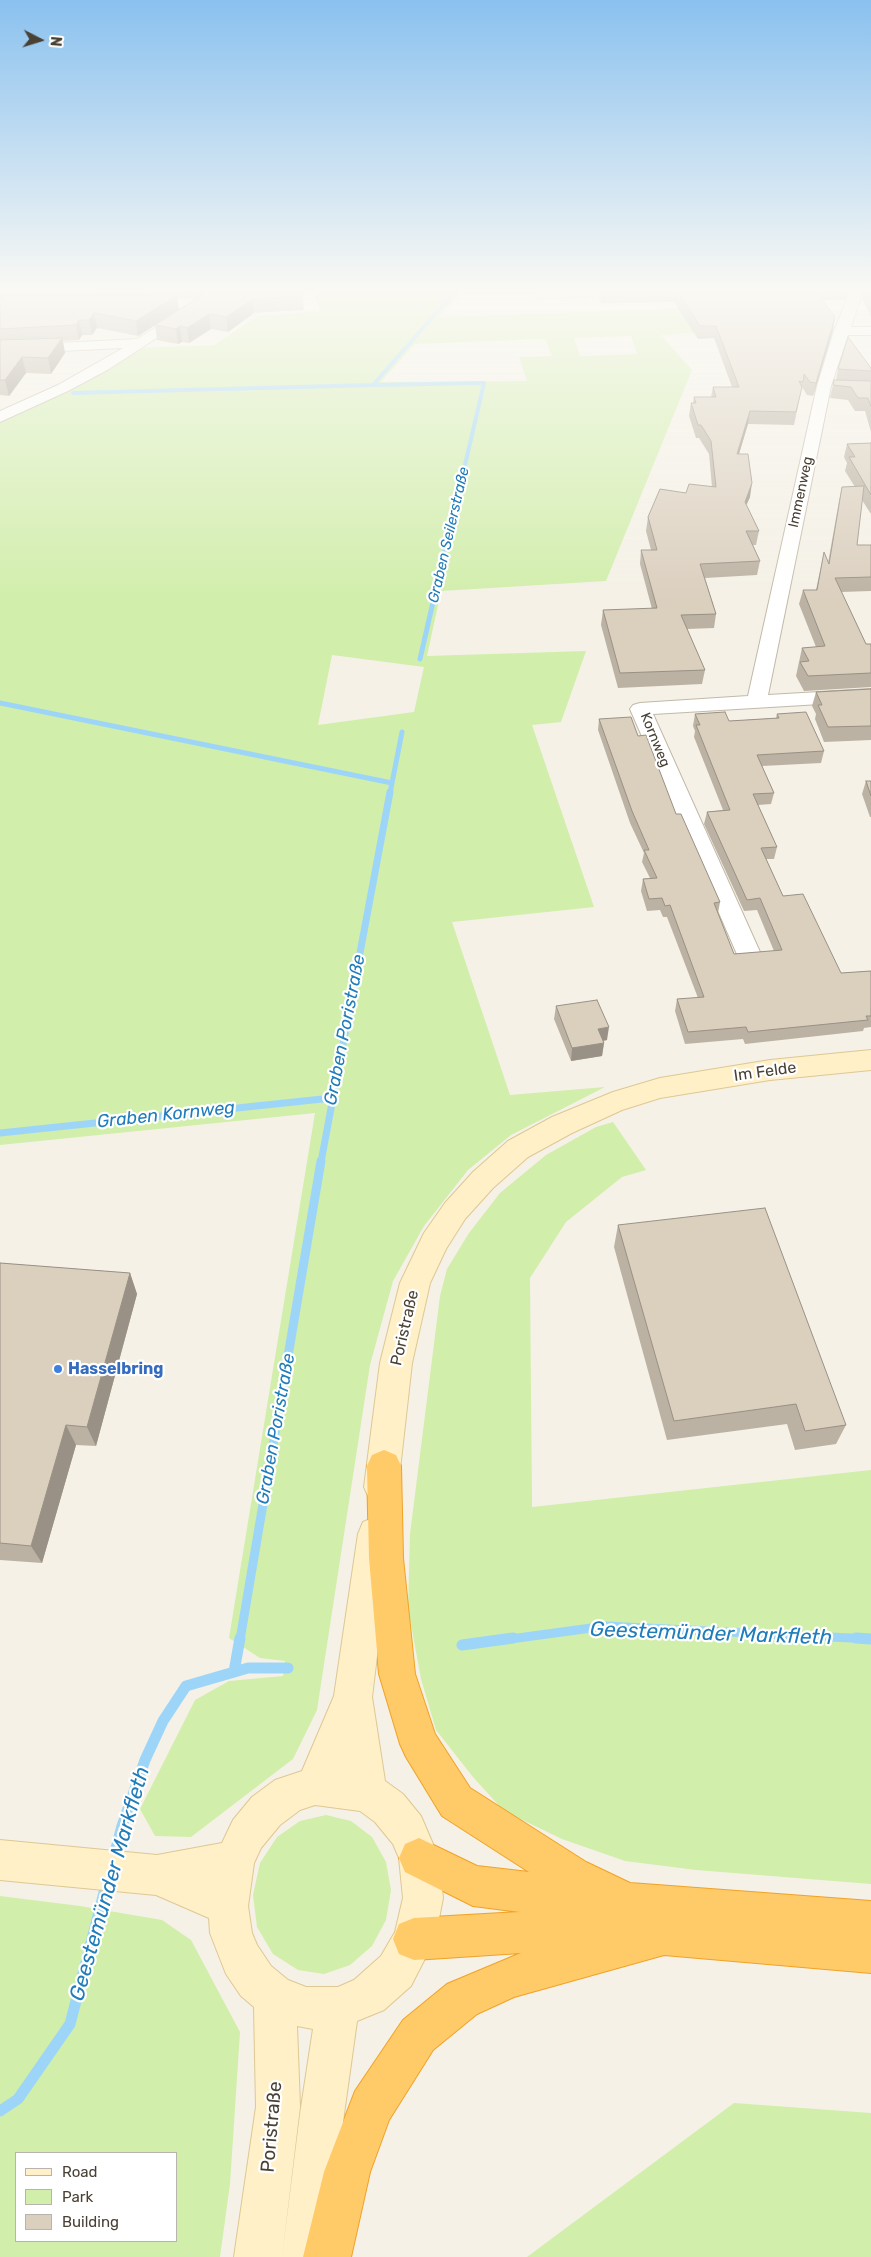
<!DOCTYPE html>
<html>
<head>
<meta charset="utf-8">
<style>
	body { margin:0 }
	#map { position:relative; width:871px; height:2257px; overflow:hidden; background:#f5f1e7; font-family:Rubik,sans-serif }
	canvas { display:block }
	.legend { position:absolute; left:15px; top:2152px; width:162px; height:90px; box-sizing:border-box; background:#fff; border:1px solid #b7b3ae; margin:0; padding:6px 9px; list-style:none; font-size:15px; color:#4a4135 }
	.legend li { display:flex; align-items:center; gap:10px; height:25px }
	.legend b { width:25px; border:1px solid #b7b3ae }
	.north { position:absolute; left:15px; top:15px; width:50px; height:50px; -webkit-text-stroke:4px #fff; paint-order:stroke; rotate:95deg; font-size:14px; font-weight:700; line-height:20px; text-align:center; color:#4a4135 }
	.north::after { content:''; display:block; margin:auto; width:18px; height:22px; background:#4a4135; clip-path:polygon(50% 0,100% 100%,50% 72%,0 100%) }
</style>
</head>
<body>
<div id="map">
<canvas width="871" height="2257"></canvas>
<ul class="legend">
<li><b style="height:6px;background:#fff0c7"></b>Road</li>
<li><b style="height:14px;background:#d1eeab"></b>Park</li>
<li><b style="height:14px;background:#dbcfbe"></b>Building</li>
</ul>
<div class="north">N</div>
</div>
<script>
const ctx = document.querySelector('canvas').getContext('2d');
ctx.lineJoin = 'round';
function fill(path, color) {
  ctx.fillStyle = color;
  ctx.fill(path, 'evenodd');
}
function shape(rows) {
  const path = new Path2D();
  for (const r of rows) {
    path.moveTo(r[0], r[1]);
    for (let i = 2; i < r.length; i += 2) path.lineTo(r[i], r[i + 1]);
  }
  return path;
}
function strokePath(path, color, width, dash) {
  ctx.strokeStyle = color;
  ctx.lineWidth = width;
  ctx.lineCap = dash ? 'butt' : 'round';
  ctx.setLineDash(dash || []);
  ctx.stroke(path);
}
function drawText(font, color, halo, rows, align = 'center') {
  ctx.font = font + ' Rubik,sans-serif';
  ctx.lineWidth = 4.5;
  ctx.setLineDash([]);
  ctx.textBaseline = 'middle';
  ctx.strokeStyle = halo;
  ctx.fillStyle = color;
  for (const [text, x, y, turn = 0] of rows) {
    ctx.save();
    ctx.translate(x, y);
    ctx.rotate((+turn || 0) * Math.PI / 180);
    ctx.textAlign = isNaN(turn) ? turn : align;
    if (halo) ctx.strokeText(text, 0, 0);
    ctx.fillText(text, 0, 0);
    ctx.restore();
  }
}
fill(shape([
	[299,287,465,287,439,317,770,305,713,332,661,335,692,370,606,581,441,591,427,656,586,651,561,722,532,725,594,907,452,922,510,1095,605,1087,511,1135,468,1170,424,1226,393,1281,370,1365,317,1710,293,1759,191,1837,155,1836,140,1809,195,1700,229,1681,283,1676,285,1661,260,1658,229,1638,315,1113,0,1145,0,421,138,348,214,345,258,316,320,311,314,292,302,293],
	[631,336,637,354,580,356,574,338],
	[545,339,552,356,519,357,527,381,381,382,415,344],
	[332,655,424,667,414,712,318,725],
	[613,1122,646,1170,622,1177,566,1222,530,1278,532,1507,871,1470,871,1884,696,1870,625,1861,562,1839,504,1811,473,1777,436,1730,421,1679,408,1608,410,1534,440,1296,447,1269,469,1233,500,1193,546,1155,596,1127],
	[326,1815,351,1821,372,1837,386,1862,391,1890,386,1920,372,1946,350,1965,324,1974,298,1970,273,1954,257,1927,253,1895,260,1863,277,1837,300,1821],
	[0,1896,80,1906,162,1920,191,1940,240,2032,230,2184,220,2257,0,2257],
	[16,2153,176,2153,176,2241,16,2241],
	[734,2103,871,2113,871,2257,527,2257]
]), '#d1eeab');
strokePath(shape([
	[73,393,373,385],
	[455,508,484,383,373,385,459,287]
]), '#9dd5f9', 4);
strokePath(shape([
	[420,659,455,506],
	[0,703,392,783,390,793],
	[392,783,402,732]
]), '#9dd5f9', 5);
strokePath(shape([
	[0,1133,332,1098],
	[321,1162,390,792]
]), '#9dd5f9', 7);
strokePath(shape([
	[240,1640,321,1161],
	[503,1640,606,1626,871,1639]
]), '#9dd5f9', 9);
strokePath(shape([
	[856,1638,871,1639],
	[462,1645,513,1638],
	[234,1672,240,1638],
	[113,1860,122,1826,145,1760,163,1721,186,1686,248,1668,288,1668],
	[0,2111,18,2099,70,2024,107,1881]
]), '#9dd5f9', 11);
const street = shape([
	[221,287,235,287,109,369,68,391,0,422,0,411,58,385,123,348,0,354,0,346,137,339,221,287],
	[625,287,640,287,645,290,638,294,539,298,532,294,539,290,625,287],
	[852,287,864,287,851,327,871,327,871,335,848,335,831,386,768,695,871,689,871,701,653,714,760,952,757,958,748,960,739,958,736,952,630,709,633,705,640,703,748,696,817,386,834,331,852,287]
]);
const secondary = shape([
	[871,1050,871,1070,770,1080,660,1098,622,1110,572,1133,528,1157,493,1188,465,1219,446,1249,430,1283,412,1363,398,1487,393,1498,381,1503,369,1498,364,1487,380,1363,400,1283,424,1233,445,1203,473,1172,508,1141,552,1117,613,1092,660,1078,770,1060,871,1050],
	[375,1517,387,1522,392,1534,372,1697,385,1781,403,1794,421,1816,439,1858,443,1898,435,1939,411,1986,384,2010,357,2021,344,2114,330,2257,282,2257,300,2114,313,2029,297,2026,300,2107,282,2257,234,2257,256,2107,254,2007,241,1996,226,1974,210,1933,209,1918,156,1895,0,1880,0,1840,157,1855,222,1843,233,1820,252,1797,275,1780,302,1771,334,1696,358,1534,363,1522,375,1517],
	[315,1805,360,1811,375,1822,393,1844,399,1858,403,1898,395,1932,381,1956,354,1980,338,1987,306,1987,288,1980,271,1966,257,1945,252,1933,248,1906,254,1863,261,1848,280,1825,300,1810,315,1805]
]);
const highway = shape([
	[384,1450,396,1455,401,1466,403,1558,415,1674,435,1734,470,1788,586,1862,630,1883,871,1901,871,1973,664,1955,514,1997,477,2014,433,2050,389,2120,370,2172,351,2257,303,2257,324,2172,355,2091,403,2020,447,1984,521,1953,414,1960,399,1954,393,1939,399,1924,414,1918,520,1912,473,1906,405,1872,399,1858,405,1844,419,1838,477,1866,529,1872,442,1816,406,1757,400,1744,379,1674,369,1558,367,1466,372,1455,384,1450]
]);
strokePath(street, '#c2b9a8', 2);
strokePath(secondary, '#dec893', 2);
strokePath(highway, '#f0a227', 2);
fill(street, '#fff');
fill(secondary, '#fff0c7');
fill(highway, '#ffca68');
fill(shape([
	[0,287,302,287,304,310,254,313,228,332,211,329,189,343,182,342,178,344,157,340,155,325,138,336,97,328,92,335,82,335,79,340,63,341,65,353,51,374,26,373,9,396,0,395],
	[178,298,197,298,179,309],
	[600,287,850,287,845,300,823,300,833,330,813,396,807,395,802,387,794,425,748,424,739,454,750,497,746,505,759,531,756,545,753,545,760,561,757,575,705,578,716,614,714,628,687,629,705,670,702,684,618,688,601,625,603,610,652,609,640,564,641,550,651,550,646,531,648,517,686,493,712,487,709,454,699,438,696,438,689,416,691,403,693,403,694,397,711,397,713,387,732,387,714,338,698,339,674,302,601,303,599,298],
	[865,287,871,287,871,317,862,299],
	[838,369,871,371,871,432,865,411,855,411,848,400,830,398,834,380,836,380],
	[871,443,871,514,862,500,857,545,871,545,871,591,841,592,866,644,871,644,871,687,804,691,796,676,802,648,816,647,799,604,803,590,816,590,824,552,828,563,839,501,842,487,855,487,845,471,847,463,844,457,847,444],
	[871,689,871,740,824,742,815,719,816,714,812,706,816,692],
	[695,714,729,721,776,718,777,714,824,751,821,763,762,766,774,793,771,804,758,805,777,847,774,859,766,859,783,896,841,973,871,971,871,1027,864,1028,863,1031,745,1044,743,1039,685,1044,675,1011,677,999,698,998,667,917,663,917,660,910,647,911,641,891,643,879,650,878,642,862,644,853,630,823,598,730,599,719,638,736,676,814,720,902,718,913,734,954,774,951,757,910,744,911,704,824,707,812,723,810,694,737,695,731,693,726],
	[866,781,871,781,871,817,870,817,862,794],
	[556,1006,607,1040,603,1041,604,1043,602,1056,571,1061,554,1019],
	[618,1225,846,1425,836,1444,795,1450,787,1424,667,1440,614,1247],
	[0,1263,130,1273,137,1294,96,1446,76,1445,42,1563,0,1560]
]), '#bcb2a3');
fill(shape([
	[197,287,218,287,198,298],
	[848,287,850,287,845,300,847,288],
	[177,295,179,310,138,336,136,321],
	[253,299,254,313,228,332,226,317],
	[94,313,97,328,92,335,89,320],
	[209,314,211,329,189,343,187,328],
	[835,317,833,330,813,396,816,383],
	[79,320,82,335,79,340,76,325],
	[180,326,182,342,178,344,176,329],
	[62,338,65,353,51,374,48,358],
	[22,357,26,373,9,396,5,380],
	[750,411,748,424,735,467,737,454],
	[752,483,750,497,742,515,745,502],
	[609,1027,607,1040,596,1042,598,1029],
	[604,1043,602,1056,571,1061,572,1048],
	[130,1273,137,1294,96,1446,87,1427],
	[66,1425,76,1445,42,1563,31,1546]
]), '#999185');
const building = shape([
	[215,287,302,287,303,296,253,299,226,317,209,314,187,328,180,326,176,329,155,325,215,287],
	[600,287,848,287,847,288,814,289,835,317,816,383,810,382,804,374,803,382,799,381,802,387,796,412,750,411,737,454,748,454,752,483,745,502,759,531,746,531,760,561,700,564,716,614,681,615,705,670,620,673,603,610,657,608,641,550,657,550,648,517,660,489,686,493,689,484,716,487,711,441,701,425,698,425,691,403,696,403,694,397,716,397,713,387,739,387,716,326,700,326,676,289,603,291,600,287],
	[865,287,871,287,871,299,865,287],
	[177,295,136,321,94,313,89,320,79,320,76,325,0,329,0,296,177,295],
	[848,337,871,368,871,371,838,369,848,337],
	[62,338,48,358,22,357,5,380,0,380,0,340,62,338],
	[834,380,871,381,871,407,868,398,858,398,851,387,833,385,834,380],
	[871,443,871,495,849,457,855,457,847,444,871,443],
	[864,486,857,545,871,545,871,577,835,578,866,644,871,644,871,673,808,676,800,662,809,661,802,648,825,646,803,590,817,590,824,552,829,564,842,487,864,486],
	[871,689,871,726,828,727,818,705,822,705,816,692,871,689],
	[725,712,729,721,779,718,777,714,806,712,824,751,757,755,774,793,753,794,777,847,761,848,783,896,803,894,841,973,871,971,871,1016,866,1016,868,1020,748,1032,746,1027,688,1032,677,999,704,997,670,905,665,906,662,898,649,899,643,879,657,878,644,850,649,850,632,811,599,719,631,717,638,736,646,735,676,814,681,814,720,902,714,903,734,954,782,950,760,898,747,900,707,812,730,810,696,725,700,725,695,714,725,712],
	[866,781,871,781,871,796,866,781],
	[597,1000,609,1027,598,1029,604,1043,572,1048,556,1006,597,1000],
	[765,1208,846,1425,805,1431,796,1404,674,1421,618,1225,765,1208],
	[0,1263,130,1273,87,1427,66,1425,31,1546,0,1543,0,1263]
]);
fill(building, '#dbcfbe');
strokePath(building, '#999185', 1);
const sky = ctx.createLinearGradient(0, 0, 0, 603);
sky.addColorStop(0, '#8ac1ef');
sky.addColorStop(0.48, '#faf9f4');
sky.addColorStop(1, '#faf9f400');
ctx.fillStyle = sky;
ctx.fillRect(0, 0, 871, 603);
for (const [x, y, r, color] of [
	[58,1369,5,"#3f7fe0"]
]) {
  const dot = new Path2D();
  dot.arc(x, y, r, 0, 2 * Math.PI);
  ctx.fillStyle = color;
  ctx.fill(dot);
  strokePath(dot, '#fff', 2);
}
drawText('14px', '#4a4135', '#fff', [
	["Immenweg",801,492,-78],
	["Kornweg",655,740,68]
]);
drawText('italic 15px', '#207cba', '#fff', [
	["Graben Seilerstraße",449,535,-77]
]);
drawText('16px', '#4a4135', '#fff', [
	["Im Felde",765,1072,-8],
	["Poristraße",405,1328,-77]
]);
drawText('bold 16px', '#366cbe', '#fff', [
	["Hasselbring",68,1369]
], 'left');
drawText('italic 18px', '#207cba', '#fff', [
	["Graben Poristraße",345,1030,-79],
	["Graben Kornweg",166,1115,-6],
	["Graben Poristraße",276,1429,-80]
]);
drawText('19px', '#4a4135', '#fff', [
	["Poristraße",272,2127,-85]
]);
drawText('italic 21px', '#207cba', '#fff', [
	["Geestemünder Markfleth",711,1634,2],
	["Geestemünder Markfleth",110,1884,-74]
]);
</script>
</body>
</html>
